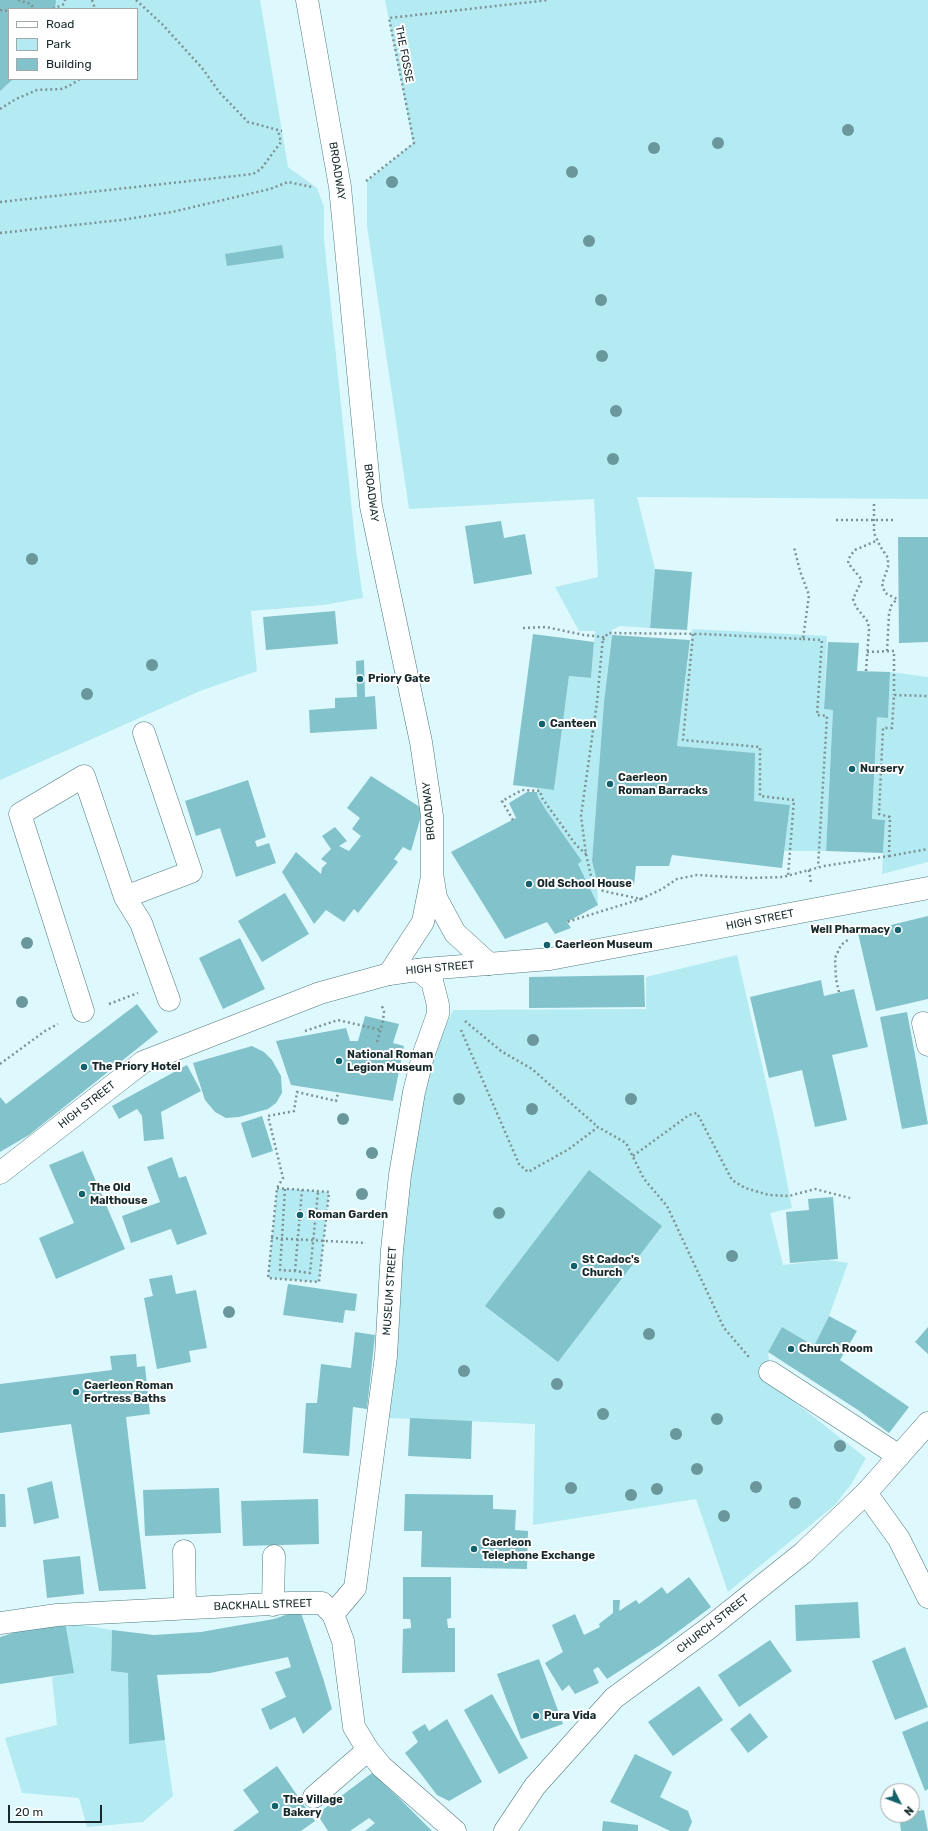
<!DOCTYPE html>
<html>
<head>
<meta charset="utf-8">
<style>
	body { margin:0 }
	#map { position:relative; width:928px; height:1831px; overflow:hidden; background:#def9fd; font-family:Rubik,sans-serif }
	canvas { display:block }
	.legend { position:absolute; left:8px; top:8px; width:130px; height:72px; box-sizing:border-box; background:#fff; border:1px solid #a2a9aa; margin:0; padding:5px 7px; list-style:none; font-size:12px; color:#17292b }
	.legend li { display:flex; align-items:center; gap:8px; height:20px }
	.legend b { width:20px; border:1px solid #a2a9aa }
	.north { position:absolute; left:880px; top:1783px; width:40px; height:40px; box-sizing:border-box; background:#fff; border:1px solid #a2a9aa; border-radius:50%; rotate:132deg; font-size:11px; font-weight:700; line-height:16px; text-align:center; color:#17292b }
	.north::after { content:''; display:block; margin:auto; width:14px; height:18px; background:#13626b; clip-path:polygon(50% 0,100% 100%,50% 72%,0 100%) }
	.scale { position:absolute; left:8px; top:1805px; width:94px; height:18px; box-sizing:border-box; border:2px solid #17292b; border-top:0; padding-left:5px; font-size:12px; line-height:14px; white-space:nowrap; color:#17292b; -webkit-text-stroke:3px #fff; paint-order:stroke }
</style>
</head>
<body>
<div id="map">
<canvas width="928" height="1831"></canvas>
<ul class="legend">
<li><b style="height:5px;background:#fff"></b>Road</li>
<li><b style="height:11px;background:#b4eaf1"></b>Park</li>
<li><b style="height:11px;background:#82c2ca"></b>Building</li>
</ul>
<div class="north">N</div>
<div class="scale">20 m</div>
</div>
<script>
const ctx = document.querySelector('canvas').getContext('2d');
ctx.lineJoin = 'round';
function fill(path, color) {
  ctx.fillStyle = color;
  ctx.fill(path, 'evenodd');
}
function shape(rows) {
  const path = new Path2D();
  for (const r of rows) {
    path.moveTo(r[0], r[1]);
    for (let i = 2; i < r.length; i += 2) path.lineTo(r[i], r[i + 1]);
  }
  return path;
}
function strokePath(path, color, width, dash) {
  ctx.strokeStyle = color;
  ctx.lineWidth = width;
  ctx.lineCap = dash ? 'butt' : 'round';
  ctx.setLineDash(dash || []);
  ctx.stroke(path);
}
function drawText(font, color, halo, rows, align = 'center') {
  ctx.font = font + ' Rubik,sans-serif';
  ctx.lineWidth = 4;
  ctx.setLineDash([]);
  ctx.textBaseline = 'middle';
  ctx.strokeStyle = halo;
  ctx.fillStyle = color;
  for (const [text, x, y, turn = 0] of rows) {
    ctx.save();
    ctx.translate(x, y);
    ctx.rotate((+turn || 0) * Math.PI / 180);
    ctx.textAlign = isNaN(turn) ? turn : align;
    if (halo) ctx.strokeText(text, 0, 0);
    ctx.fillText(text, 0, 0);
    ctx.restore();
  }
}
fill(shape([
	[0,0,260,0,288,167,317,188,324,207,324,239,356,550,363,598,323,605,251,611,257,671,200,691,0,780],
	[9,9,137,9,137,79,9,79],
	[385,0,928,0,928,499,637,497,655,569,650,628,620,626,612,630,604,702,592,861,597,881,598,905,578,864,582,861,546,810,538,797,537,788,554,790,569,676,591,678,595,631,579,631,555,587,598,577,594,499,409,509,367,226,367,181,413,143],
	[692,629,827,636,824,709,833,710,826,851,784,851,790,805,754,801,754,753,677,746],
	[890,672,928,677,928,862,882,874,885,820,872,819,877,717,888,717],
	[737,955,778,1135,792,1208,770,1213,783,1265,829,1260,848,1263,829,1316,814,1346,782,1328,768,1352,772,1384,866,1458,852,1483,835,1505,728,1592,696,1499,533,1525,535,1424,389,1418,404,1194,426,1070,453,1010,646,1009,646,977],
	[277,1188,329,1192,319,1282,268,1278],
	[65,1622,112,1630,111,1671,128,1673,129,1743,165,1740,173,1796,143,1822,87,1827,79,1798,22,1793,5,1738,57,1725,52,1677,73,1673]
]), '#b4eaf1');
fill(shape([
	[0,0,56,0,55,9,9,9,9,79,13,79,0,91],
	[282,245,284,258,227,266,225,254],
	[501,521,504,538,525,534,532,574,474,584,465,526],
	[898,537,928,537,928,642,899,643],
	[655,569,692,572,687,630,650,628],
	[335,611,338,644,266,650,263,617],
	[533,634,594,642,591,678,569,676,554,790,513,785],
	[612,635,690,640,677,746,755,753,754,801,790,805,782,868,672,855,669,866,636,866,634,885,597,881,592,861,604,702],
	[828,642,859,643,857,671,890,672,888,718,877,717,872,819,885,820,883,853,826,851,833,710,824,709],
	[364,660,365,697,375,696,377,729,310,733,309,710,335,708,335,698,357,697,356,661],
	[371,776,423,809,411,851,403,847,394,859,398,862,358,913,354,909,344,922,326,910,314,924,282,872,296,852,321,874,322,868,327,863,321,859,331,849,322,836,335,827,347,841,339,846,349,851,361,836,352,829,360,818,347,808],
	[248,780,266,837,255,841,257,847,269,843,276,863,236,877,220,828,196,836,185,801],
	[527,792,537,792,538,797,546,810,582,861,578,864,598,905,567,922,571,928,555,934,547,922,505,939,451,852,516,818,509,803],
	[285,893,309,934,262,962,238,921],
	[928,916,928,999,876,1011,858,933],
	[240,938,265,989,223,1009,199,958],
	[644,975,645,1007,529,1008,529,977],
	[821,980,824,996,854,989,868,1047,832,1055,847,1120,815,1127,802,1070,769,1078,750,997],
	[137,1004,158,1032,29,1135,0,1152,0,1097,6,1104],
	[907,1012,928,1124,902,1129,880,1017],
	[365,1016,399,1024,393,1043,404,1046,393,1101,291,1085,276,1041,346,1028,350,1041,358,1041],
	[252,1046,264,1052,272,1060,281,1076,282,1093,276,1103,268,1109,239,1117,226,1118,215,1112,205,1100,193,1063],
	[187,1065,201,1091,161,1112,164,1139,144,1141,142,1116,137,1109,119,1119,112,1106],
	[262,1116,273,1151,252,1158,241,1123],
	[83,1151,125,1249,56,1279,39,1238,74,1223,49,1165],
	[172,1157,179,1178,186,1176,207,1234,177,1245,171,1229,131,1243,122,1216,160,1202,147,1167],
	[589,1170,662,1226,558,1362,485,1306],
	[833,1197,838,1259,790,1263,786,1212,809,1210,808,1199],
	[172,1275,176,1294,196,1290,207,1348,189,1351,191,1362,157,1369,144,1298,153,1296,149,1279],
	[288,1284,357,1294,355,1311,345,1310,343,1323,283,1315],
	[829,1316,857,1331,840,1360,909,1407,889,1433,858,1410,768,1352,782,1327,814,1346],
	[928,1327,928,1354,915,1342],
	[355,1332,375,1335,367,1409,353,1407,349,1456,303,1453,306,1403,317,1403,321,1364,351,1368],
	[136,1354,137,1367,145,1366,150,1414,126,1417,146,1589,99,1591,71,1424,0,1433,0,1384,112,1370,110,1356],
	[410,1418,472,1421,471,1459,408,1456],
	[52,1481,59,1518,34,1524,27,1488],
	[219,1488,221,1533,145,1536,143,1490],
	[0,1494,5,1494,6,1527,0,1527],
	[405,1494,493,1495,493,1509,516,1510,515,1530,528,1531,527,1569,421,1567,422,1531,404,1531],
	[318,1499,319,1544,243,1546,241,1501],
	[80,1556,84,1594,47,1598,43,1560],
	[403,1577,451,1577,451,1618,447,1619,448,1628,455,1628,455,1672,402,1673,403,1629,411,1628,411,1624,410,1619,403,1619],
	[689,1577,711,1607,660,1645,607,1679,598,1667,593,1670,599,1683,575,1694,569,1685,562,1691,545,1663,563,1652,552,1625,575,1614,584,1635,600,1627,599,1624,613,1613,613,1600,620,1600,619,1611,636,1600,639,1604,662,1587,667,1594],
	[858,1602,860,1638,796,1641,795,1605],
	[300,1610,323,1678,332,1709,303,1734,295,1717,270,1730,261,1709,286,1697,275,1672,291,1667,288,1657,210,1673,157,1675,165,1740,129,1744,128,1673,111,1671,112,1630,154,1635,201,1632,274,1619],
	[65,1622,74,1673,0,1684,0,1637,29,1628],
	[770,1640,792,1671,739,1707,718,1675],
	[905,1647,928,1707,895,1720,872,1661],
	[539,1659,563,1724,521,1739,497,1674],
	[699,1686,723,1720,673,1756,648,1722],
	[492,1694,528,1758,499,1774,464,1710],
	[750,1713,768,1737,748,1753,730,1729],
	[447,1719,482,1782,449,1801,437,1795,405,1753,418,1742,412,1732,425,1724,429,1731],
	[928,1721,928,1789,925,1791,902,1732],
	[635,1754,672,1772,660,1797,688,1811,692,1822,688,1831,670,1831,610,1802],
	[277,1766,315,1821,301,1831,233,1831,259,1812,243,1790],
	[372,1773,398,1797,432,1831,365,1831,375,1823,369,1818,350,1831,328,1831,317,1814],
	[924,1810,928,1831,901,1831,899,1815,912,1815,912,1812],
	[603,1821,638,1825,638,1831,602,1831]
]), '#82c2ca');
const minor = shape([
	[307,0,340,187,371,506,421,742,432,816,432,876,423,922,389,974],
	[433,879,436,898,455,933,489,964],
	[125,897,191,872,144,733],
	[83,1011,20,814,84,776,125,897,141,923,169,1000],
	[923,1023,928,1045],
	[770,1372,899,1456],
	[866,1493,899,1539,928,1597],
	[184,1551,185,1608],
	[273,1605,274,1556],
	[333,1614,355,1588,386,1356,392,1250,400,1175,414,1092,423,1056,438,1014,438,1005,432,981,418,970],
	[0,1623,57,1615,290,1603,322,1603,333,1614,343,1641,354,1727,368,1750,382,1767,455,1831],
	[314,1797,368,1750],
	[505,1831,535,1786,614,1698,709,1628,803,1553,866,1493,928,1423]
]);
const major = shape([
	[0,1173,143,1062,320,993,389,974,425,969,550,959,928,888]
]);
strokePath(minor, '#507a7f', 23);
strokePath(major, '#507a7f', 23);
strokePath(shape([
	[18,0,31,4,34,9],
	[92,0,95,9],
	[136,0,162,24,202,68,220,93,248,122,282,131],
	[53,9,64,4,65,0],
	[0,10,9,11],
	[0,109,16,99,37,90,61,89,69,86,80,79],
	[366,181,414,143,389,18,549,0],
	[0,202,253,174,261,169,281,142,278,130],
	[0,233,121,220,172,212,270,189,288,182,312,187],
	[874,504,874,533,880,546,888,558,888,567,882,584,885,593,897,599,891,606,889,614,887,651],
	[836,520,894,520],
	[523,628,546,627,584,635,603,637,597,702,581,816,586,854,591,876,603,891,641,899,567,922],
	[693,634,683,740,760,747,760,796,794,800,788,876],
	[803,639,822,640,817,715,827,716,818,867],
	[603,640,608,633,702,634,803,639,809,595,800,571,794,547],
	[867,652,894,651,894,695],
	[866,671,869,630,868,622,856,607,853,599,862,580,848,563,850,556,855,550,878,540],
	[513,820,502,801,522,790,540,791,542,798,576,845,586,854],
	[889,856,928,849],
	[809,870,811,883],
	[641,899,662,889,677,879,697,875,749,878,783,877,824,866,889,856,890,817,879,814,883,728,892,728,894,695,928,696],
	[839,992,836,979,835,958,841,945,849,939],
	[109,1004,138,993],
	[465,1021,501,1051,532,1069,598,1127],
	[461,1030,519,1164,528,1172,569,1149,598,1127,626,1143,644,1179,667,1206,724,1328,749,1357],
	[305,1031,338,1020,381,1030],
	[377,1042,383,1021,384,1011,381,1004],
	[0,1064,45,1031,58,1024],
	[633,1156,689,1115,697,1113,732,1180,745,1188,769,1195,789,1196,815,1189,850,1198],
	[277,1188,329,1192,319,1282,268,1278,277,1188,283,1178,268,1116,294,1111,297,1092,336,1101,338,1093],
	[285,1189,280,1270,295,1271,310,1273,318,1192],
	[271,1238,366,1243],
	[295,1271,302,1190]
]), '#7c9295', 2.5, [2, 3]);
strokePath(minor, '#fff', 22);
strokePath(major, '#fff', 22);
ctx.fillStyle = '#69979c';
for (const [x, y] of [
	[848,130],
	[718,143],
	[654,148],
	[572,172],
	[392,182],
	[589,241],
	[601,300],
	[602,356],
	[616,411],
	[613,459],
	[32,559],
	[152,665],
	[87,694],
	[27,943],
	[22,1002],
	[533,1040],
	[459,1099],
	[631,1099],
	[532,1109],
	[343,1119],
	[372,1153],
	[362,1194],
	[499,1213],
	[732,1256],
	[229,1312],
	[649,1334],
	[464,1371],
	[557,1384],
	[603,1414],
	[717,1419],
	[676,1434],
	[840,1446],
	[697,1469],
	[756,1487],
	[571,1488],
	[657,1489],
	[631,1495],
	[795,1503],
	[724,1516]
]) {
  ctx.beginPath();
  ctx.arc(x, y, 6, 0, 2 * Math.PI);
  ctx.fill();
}
for (const [x, y, r, color] of [
	[360,679,4,"#13626b"],
	[542,724,4,"#13626b"],
	[852,769,4,"#13626b"],
	[610,784,4,"#13626b"],
	[529,884,4,"#13626b"],
	[898,930,4,"#13626b"],
	[547,945,4,"#13626b"],
	[339,1061,4,"#13626b"],
	[84,1067,4,"#13626b"],
	[82,1194,4,"#13626b"],
	[300,1215,4,"#13626b"],
	[574,1266,4,"#13626b"],
	[791,1349,4,"#13626b"],
	[76,1392,4,"#13626b"],
	[474,1549,4,"#13626b"],
	[536,1716,4,"#13626b"],
	[275,1806,4,"#13626b"]
]) {
  const dot = new Path2D();
  dot.arc(x, y, r, 0, 2 * Math.PI);
  ctx.fillStyle = color;
  ctx.fill(dot);
  strokePath(dot, '#fff', 1.5);
}
drawText('11px', '#17292b', '#fff', [
	["THE FOSSE",404,54,79],
	["BROADWAY",337,171,81],
	["BROADWAY",371,493,83],
	["BROADWAY",429,811,-95],
	["HIGH STREET",760,920,-11],
	["HIGH STREET",440,968,-5],
	["HIGH STREET",87,1105,-38],
	["MUSEUM STREET",390,1291,-86],
	["BACKHALL STREET",263,1605,-2],
	["CHURCH STREET",713,1624,-38]
]);
drawText('bold 11px', '#17292b', '#fff', [
	["Priory Gate",368,679],
	["Canteen",550,724],
	["Nursery",860,769],
	["Caerleon",618,778],
	["Roman Barracks",618,791],
	["Old School House",537,884],
	["Well Pharmacy",890,930,"right"],
	["Caerleon Museum",555,945],
	["National Roman",347,1055],
	["Legion Museum",347,1068],
	["The Priory Hotel",92,1067],
	["The Old",90,1188],
	["Malthouse",90,1201],
	["Roman Garden",308,1215],
	["St Cadoc's",582,1260],
	["Church",582,1273],
	["Church Room",799,1349],
	["Caerleon Roman",84,1386],
	["Fortress Baths",84,1399],
	["Caerleon",482,1543],
	["Telephone Exchange",482,1556],
	["Pura Vida",544,1716],
	["The Village",283,1800],
	["Bakery",283,1813]
], 'left');
</script>
</body>
</html>
